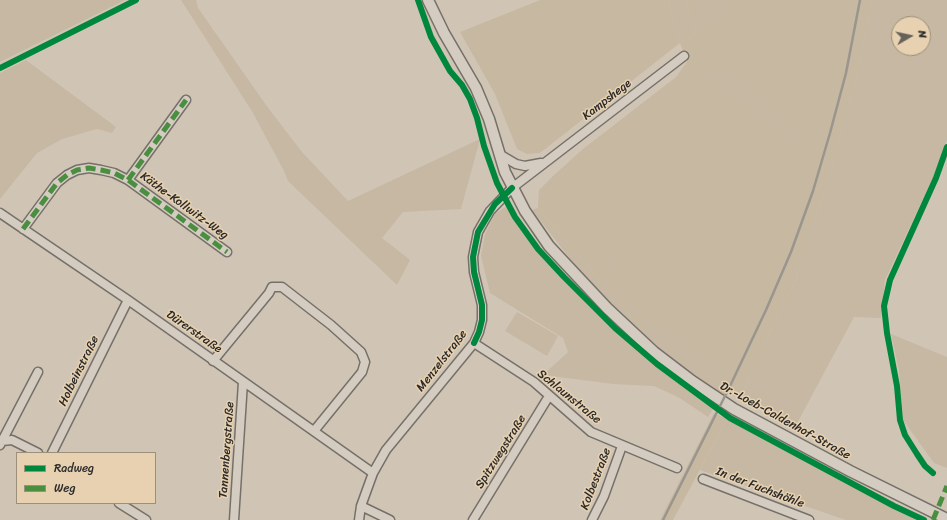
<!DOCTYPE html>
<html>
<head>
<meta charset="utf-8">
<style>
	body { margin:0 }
	#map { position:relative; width:947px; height:520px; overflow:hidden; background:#d0c5b4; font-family:Sriracha,sans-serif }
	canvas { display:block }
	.legend { position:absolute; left:16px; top:452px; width:140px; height:52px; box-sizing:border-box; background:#e7d1b0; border:1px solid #9c8f7b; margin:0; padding:5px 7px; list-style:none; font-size:12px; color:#2b2b2b }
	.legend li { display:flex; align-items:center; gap:8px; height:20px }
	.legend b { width:20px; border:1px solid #9c8f7b }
	.north { position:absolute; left:891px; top:16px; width:40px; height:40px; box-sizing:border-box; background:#e7d1b0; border:1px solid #9c8f7b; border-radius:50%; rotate:81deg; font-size:11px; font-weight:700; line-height:16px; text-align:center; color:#2b2b2b }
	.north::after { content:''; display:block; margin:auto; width:14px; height:18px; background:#65615b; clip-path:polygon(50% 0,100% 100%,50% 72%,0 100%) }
</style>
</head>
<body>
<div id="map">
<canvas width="947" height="520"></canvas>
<ul class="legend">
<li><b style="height:5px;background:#00873e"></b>Radweg</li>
<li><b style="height:5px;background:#4a8e3f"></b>Weg</li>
</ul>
<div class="north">N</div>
</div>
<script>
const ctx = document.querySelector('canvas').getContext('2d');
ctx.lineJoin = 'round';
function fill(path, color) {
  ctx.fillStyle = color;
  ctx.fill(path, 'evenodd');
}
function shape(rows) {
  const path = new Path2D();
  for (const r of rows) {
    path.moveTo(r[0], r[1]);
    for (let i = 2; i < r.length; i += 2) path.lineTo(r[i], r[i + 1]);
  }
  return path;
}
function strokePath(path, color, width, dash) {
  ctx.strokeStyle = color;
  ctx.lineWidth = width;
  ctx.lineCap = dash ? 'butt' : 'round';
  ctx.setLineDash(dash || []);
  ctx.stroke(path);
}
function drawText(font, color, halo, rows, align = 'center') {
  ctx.font = font + ' Sriracha,sans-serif';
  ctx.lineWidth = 3;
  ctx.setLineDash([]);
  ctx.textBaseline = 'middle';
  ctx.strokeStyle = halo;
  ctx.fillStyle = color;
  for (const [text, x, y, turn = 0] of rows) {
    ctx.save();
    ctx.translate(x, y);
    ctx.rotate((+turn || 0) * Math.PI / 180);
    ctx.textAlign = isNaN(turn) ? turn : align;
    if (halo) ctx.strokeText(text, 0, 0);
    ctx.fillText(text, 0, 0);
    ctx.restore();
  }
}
fill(shape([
	[540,0,668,0,680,43,696,34,686,0,872,0,856,80,824,195,799,262,797,278,778,314,742,396,718,394,728,373,622,300,590,269,538,208,539,190,553,176,583,149,676,77,687,62,680,43,540,153,527,154,517,149,495,94,460,32],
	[714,413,727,419,673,520,660,520]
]), '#c7b8a2');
fill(shape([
	[0,0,125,0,0,62],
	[181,0,196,0,198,8,266,105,302,152,348,201,480,139,461,209,403,212,382,238,410,260,397,285,288,181,284,171,253,113],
	[668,0,686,0,696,34,680,43],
	[694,0,730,0,733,15,700,23],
	[872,0,947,0,947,140,933,177,885,280,881,318,854,317,795,427,742,396,778,314,797,278,799,262,824,195,856,80],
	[899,24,923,24,923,48,899,48],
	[26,60,116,127,112,133,97,129,62,139,37,153,0,199,0,73],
	[687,62,746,80,799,144,818,160],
	[507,206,520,229,541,255,590,307,616,332,658,367,715,406,708,417,678,397,654,386,613,384,543,375,568,352,563,338,490,293,481,256,485,234,495,214],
	[538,208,590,269,622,300,729,373,718,394,657,346,622,316,593,288,532,210],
	[625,246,629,252,624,250,614,272,610,270,604,263],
	[517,312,558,336,547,356,505,331],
	[891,334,947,357,947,468,934,463,903,420,899,370],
	[727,419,801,455,894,507,922,520,846,520,700,470]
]), '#c6b8a2');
const minor = shape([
	[499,154,516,164,525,166,541,163],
	[128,180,186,100],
	[0,213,128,300,373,473],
	[23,229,57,183,67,175,77,170,89,168,101,170,114,173,128,180,227,252],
	[474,343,534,382,591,432,677,468],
	[213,361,269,293,272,287,282,287,331,325,361,352,365,362,362,372,314,431],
	[2,441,12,440,38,453],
	[0,445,38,372],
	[52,453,128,300],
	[703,479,809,520],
	[119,503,146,520],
	[361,506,390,520],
	[234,520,243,382],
	[359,520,361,506,373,473,386,450,474,343,479,332,482,320,482,305,474,272,473,257,478,232,490,211,512,188,684,56],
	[473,520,549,396],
	[592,520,604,496,622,446]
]);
const major = shape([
	[428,0,444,33,476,88,489,119,505,172,525,211,549,246,607,308,654,352,692,381,734,409,850,471,947,519]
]);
strokePath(minor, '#757069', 11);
strokePath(major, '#757069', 13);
strokePath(minor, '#d4ccc0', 8);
strokePath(major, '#d4ccc0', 10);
strokePath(shape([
	[663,520,731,384,766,310,791,252,813,191,830,133,846,73,860,0]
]), '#9a958d', 2.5);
strokePath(shape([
	[128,180,186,100],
	[23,229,57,183,67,175,77,170,89,168,101,170,114,173,128,180,227,252],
	[933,520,947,486]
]), '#4a8e3f', 5, [10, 5]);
strokePath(shape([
	[418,0,431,37,450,71,462,85,470,99,477,118,484,146,497,183,515,217,538,249,564,277,615,328,657,364,730,418,894,506,924,520],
	[0,68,136,0],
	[474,343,479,332,482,320,482,305,474,272,473,257,478,232,495,204,512,188],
	[933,473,925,466,917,454,905,435,900,420,897,386,887,333,884,306,890,280,936,178,947,147]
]), '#00873e', 6);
drawText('12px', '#2b2b2b', '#e7d1b0', [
	["Kampshege",607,100,-38],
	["Käthe-Kollwitz-Weg",184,206,36],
	["Dürerstraße",194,332,35],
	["Menzelstraße",442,361,-52],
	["Holbeinstraße",79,371,-64],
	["Schlaunstraße",569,397,39],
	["Dr.-Loeb-Caldenhof-Straße",785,421,29],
	["Tannenbergstraße",227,450,-86],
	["Spitzwegstraße",501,452,-58],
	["Kolbestraße",596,479,-69],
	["In der Fuchshöhle",760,488,21]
]);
</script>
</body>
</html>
